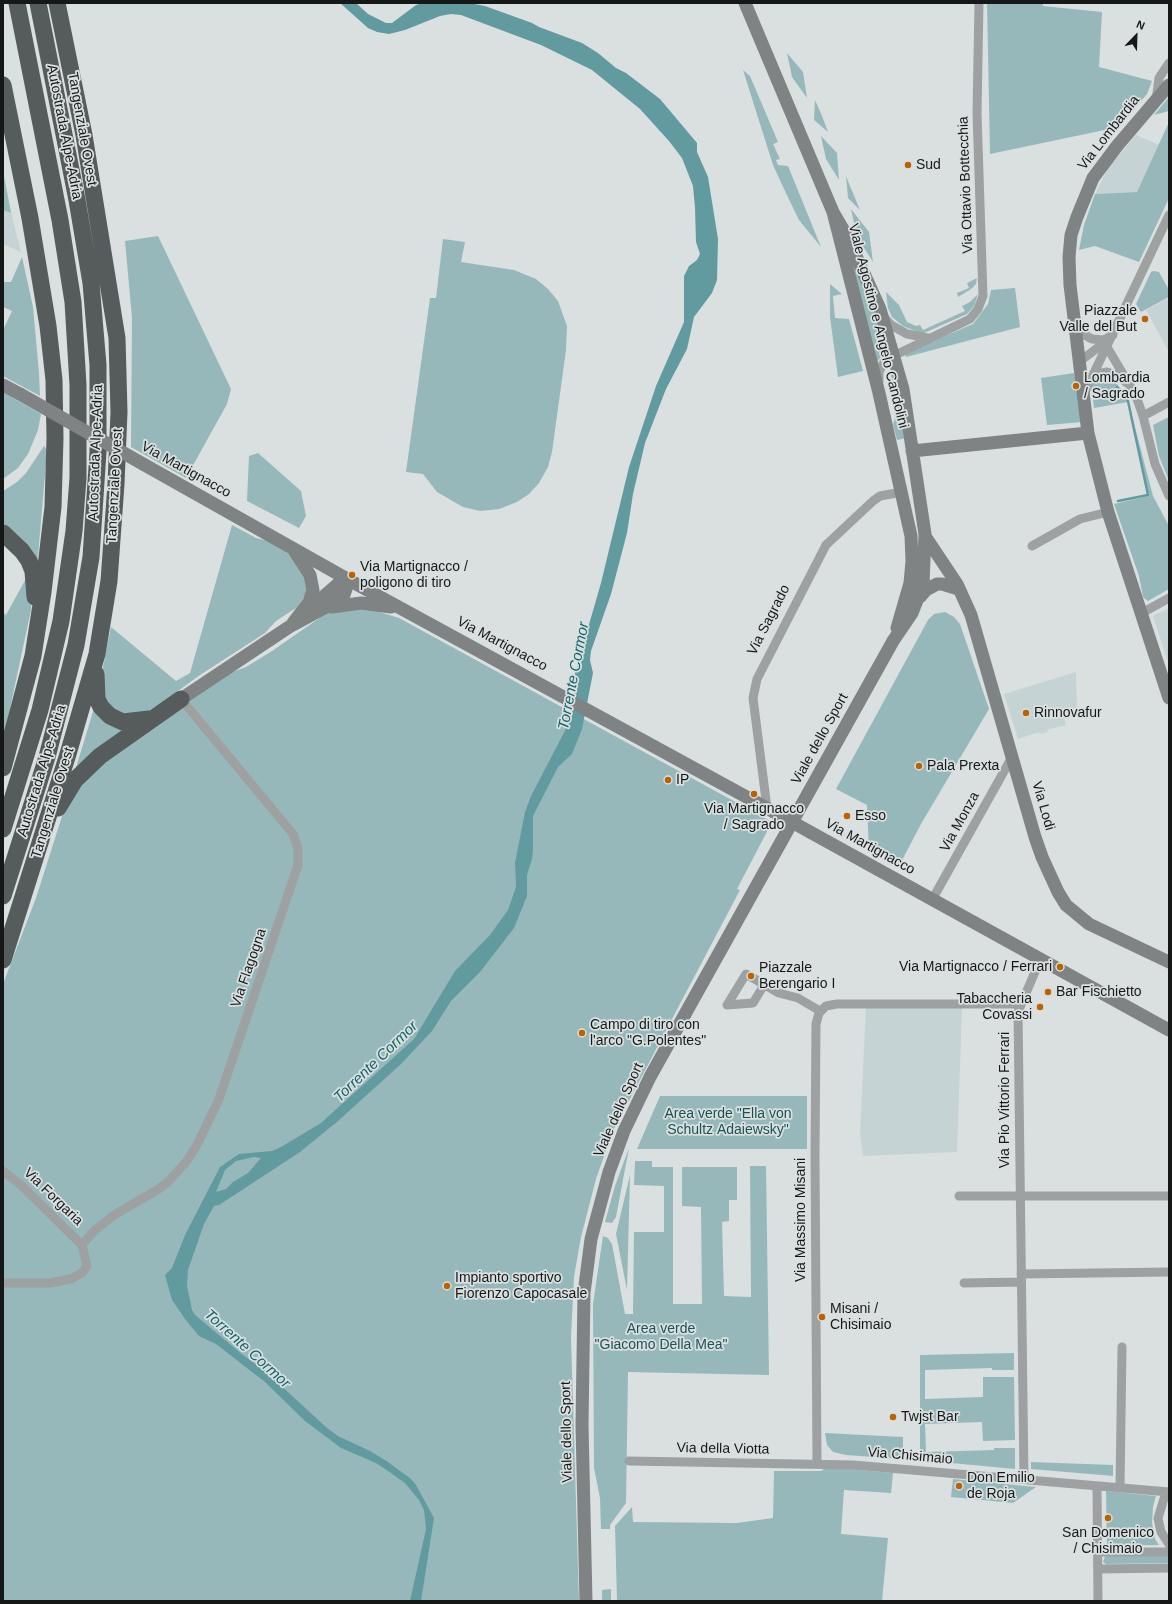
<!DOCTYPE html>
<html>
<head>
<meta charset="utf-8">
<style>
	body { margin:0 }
	#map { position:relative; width:1172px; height:1604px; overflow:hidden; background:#dae0e0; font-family:Helvetica,sans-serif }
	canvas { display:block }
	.frame { position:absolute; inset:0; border:4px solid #161818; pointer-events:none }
	.north { position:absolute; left:1116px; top:16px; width:40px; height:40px; -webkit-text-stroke:3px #dae0e0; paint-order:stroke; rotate:23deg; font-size:11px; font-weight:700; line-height:16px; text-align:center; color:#161818 }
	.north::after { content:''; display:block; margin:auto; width:14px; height:18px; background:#161818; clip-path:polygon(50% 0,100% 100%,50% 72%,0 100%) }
</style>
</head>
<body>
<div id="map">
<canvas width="1172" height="1604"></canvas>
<div class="frame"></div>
<div class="north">N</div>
</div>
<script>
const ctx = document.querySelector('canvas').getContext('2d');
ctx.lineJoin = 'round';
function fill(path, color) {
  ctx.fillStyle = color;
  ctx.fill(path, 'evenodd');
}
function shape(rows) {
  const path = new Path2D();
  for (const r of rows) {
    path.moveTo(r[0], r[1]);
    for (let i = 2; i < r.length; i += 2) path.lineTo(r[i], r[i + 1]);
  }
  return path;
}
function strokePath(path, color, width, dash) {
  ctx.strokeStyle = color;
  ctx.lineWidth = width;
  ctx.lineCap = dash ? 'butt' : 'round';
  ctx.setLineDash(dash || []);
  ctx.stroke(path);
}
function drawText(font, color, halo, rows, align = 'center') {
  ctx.font = font + ' Helvetica,sans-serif';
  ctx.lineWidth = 3.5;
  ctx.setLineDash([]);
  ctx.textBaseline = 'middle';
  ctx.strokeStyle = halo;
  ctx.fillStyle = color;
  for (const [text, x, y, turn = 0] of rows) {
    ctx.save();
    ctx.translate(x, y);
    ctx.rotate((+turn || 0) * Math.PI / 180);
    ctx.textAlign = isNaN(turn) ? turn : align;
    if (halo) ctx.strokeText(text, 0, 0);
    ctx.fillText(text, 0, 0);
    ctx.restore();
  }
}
fill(shape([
	[1136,135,1159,145,1137,192,1095,194,1108,168],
	[3,171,12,216,21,252,3,244],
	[1169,298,1169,352,1146,310],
	[1169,608,1169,665,1153,616],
	[1076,672,1077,713,1064,717,1066,725,1047,730,1048,732,1040,734,1039,732,1018,739,1004,694],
	[866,1007,962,1007,957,1152,863,1156,860,1133]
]), '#c5d3d4');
fill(shape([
	[987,3,1043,3,1043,6,1102,12,1099,67,1152,81,1147,94,1119,127,990,154],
	[787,53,803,72,807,98,792,77],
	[743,70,750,76,778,142,773,144,780,159,776,160,778,165,788,166,821,247,799,220,784,189,773,165],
	[1169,97,1169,111,1154,115],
	[815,100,822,116,828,132,814,120],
	[1169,122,1169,198,1139,262,1095,246,1079,250,1084,225,1095,194,1137,192],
	[821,136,837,153,839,180,826,159],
	[3,171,11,213,3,210],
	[846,176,850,186,860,210,848,198],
	[851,209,869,232,873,262,857,237],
	[158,236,231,389,227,404,186,478,131,447,132,318,125,241],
	[443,239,465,242,461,262,514,270,536,279,548,289,558,301,567,326,566,350,552,452,548,467,539,483,529,494,517,502,499,509,480,511,463,507,437,492,423,474,406,472,430,298,436,298],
	[847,246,879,325,889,354,881,357,877,362],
	[22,257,33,307,39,373,40,396,3,376,3,330,12,311,3,307,3,282,11,282],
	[1154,271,1159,272,1169,290,1169,297,1141,312,1136,304,1151,272],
	[977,278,976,284,971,289,958,297,957,293,969,288,967,283],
	[830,284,842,294,833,296,835,318,849,319,863,371,838,377,830,317],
	[1015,288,1020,327,906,357,905,353,973,324,988,304,991,290],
	[886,292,899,305,907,322,916,326,920,325,923,330,965,311,962,306,970,302,978,294,974,306,967,314,924,333,920,333,903,326,892,317,888,308],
	[892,359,906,438,897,440,893,424,895,419,890,360],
	[1074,373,1082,422,1047,425,1041,378],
	[1104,376,1113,379,1125,394,1128,401,1153,496,1169,526,1169,589,1148,601,1143,597,1139,576,1114,504,1149,496,1128,402,1094,408,1092,391,1094,381],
	[3,392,41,414,38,430,28,454,18,468,3,479],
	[1169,417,1169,481,1159,456,1153,425],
	[44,446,46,449,46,463,37,567,16,535,3,523,3,491,17,482,26,473],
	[258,453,301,491,306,516,299,528,247,501,249,456],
	[232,525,256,538,273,542,292,556,305,573,307,593,296,608,276,621,265,633,200,675,156,707,147,712,129,715,111,708,102,694,101,677,111,627,176,681,190,673],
	[29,573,32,594,31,610,3,741,3,613,6,615],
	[370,609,399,618,772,822,737,889,740,890,613,1131,596,1179,581,1237,574,1277,571,1337,579,1601,3,1601,3,984,36,898,64,810,71,796,97,765,227,674,246,667,272,651,331,610],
	[945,612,954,617,960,624,989,709,921,824,898,868,869,852,867,805,836,789,928,620,934,614],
	[95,705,128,728,75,771],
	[660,1096,807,1096,807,1149,637,1149],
	[629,1148,616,1217,612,1223,605,1222,615,1186],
	[635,1161,652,1161,652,1167,673,1167,673,1304,702,1304,701,1207,682,1206,682,1167,737,1167,737,1200,729,1200,729,1221,722,1222,724,1296,751,1297,750,1166,766,1166,769,1375,628,1372,626,1503,610,1525,610,1529,601,1529,600,1498,594,1468,593,1304,603,1236,608,1238,612,1244,625,1314,633,1314,634,1232,664,1232,664,1186,634,1185],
	[630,1175,627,1290,616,1234],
	[1014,1353,1014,1370,992,1370,992,1368,925,1370,925,1399,983,1397,983,1377,1014,1377,1015,1440,983,1441,982,1422,925,1424,926,1452,994,1450,994,1448,1015,1448,1015,1469,920,1460,920,1355],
	[825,1433,903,1437,903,1459,846,1455,833,1452,827,1445],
	[1031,1462,1113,1465,1113,1476,1031,1469],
	[827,1467,893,1473,891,1493,844,1490,841,1534,888,1538,882,1601,617,1601,615,1526,632,1507,633,1522,737,1523,773,1518,774,1471,821,1471],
	[953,1479,1036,1487,1013,1503,951,1497],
	[1106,1491,1156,1496,1153,1507,1152,1523,1155,1539,1159,1545,1107,1546],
	[1169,1555,1169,1563,1106,1564,1103,1562,1105,1556],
	[611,1589,611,1601,602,1601,602,1590]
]), '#96b8bb');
fill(shape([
	[340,3,356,3,368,14,386,23,392,23,416,5,422,3,469,3,485,6,532,23,539,27,582,43,598,53,616,68,626,73,660,99,697,143,697,152,708,177,718,239,717,280,712,293,694,317,687,349,666,389,645,443,633,494,627,533,611,594,591,651,590,660,593,673,582,729,572,754,558,767,533,816,533,849,532,859,527,875,527,896,514,928,480,972,451,1001,432,1031,401,1064,338,1121,300,1152,219,1205,214,1206,204,1224,188,1270,187,1286,192,1310,195,1315,243,1355,264,1370,327,1428,338,1436,370,1451,388,1462,411,1479,416,1485,434,1518,421,1601,410,1601,426,1529,424,1510,419,1500,405,1483,391,1473,376,1463,341,1448,305,1421,265,1382,216,1344,199,1336,185,1319,172,1300,165,1275,172,1268,185,1235,220,1167,239,1154,272,1151,281,1147,321,1123,332,1113,414,1039,455,971,490,935,508,910,516,887,515,863,525,812,531,796,569,723,572,713,575,673,601,583,629,467,656,386,684,322,684,276,689,266,697,260,700,254,696,242,695,208,693,186,682,158,669,141,640,109,592,70,541,45,461,15,451,14,440,16,405,30,389,34,377,32,368,28],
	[254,1157,261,1158,248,1173,233,1182,226,1189,216,1192,225,1170,231,1165,236,1161]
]), '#619b9f');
strokePath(shape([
	[1117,387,1128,401,1148,495,1118,501]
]), '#619b9f', 2.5);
strokePath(shape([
	[1156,100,1159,78,1169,63],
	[884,317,891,325,907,334,928,338],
	[1075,325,1081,333,1092,339,1104,340,1113,335],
	[1107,347,1136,396,1143,416,1155,464,1169,496],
	[1079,362,1109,339],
	[1093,375,1107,372,1119,376,1127,383],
	[879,381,879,372,885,360,970,319,978,309,983,296,977,113,979,3],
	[1084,394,1169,215],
	[1143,416,1169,402],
	[1032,546,1080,519,1108,512],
	[1142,613,1169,598],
	[767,808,753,698,757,679,826,545,873,501,880,496,902,492],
	[932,900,1012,757],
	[764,985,753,1003,727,1005,746,974,779,993,798,998,820,1011],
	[3,1171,22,1186,82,1245,87,1266,82,1273,71,1279,50,1283,3,1283],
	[959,1196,1169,1196],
	[82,1245,94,1231,114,1215,157,1190,168,1182,186,1162,197,1145,219,1099,298,865,298,849,293,834,181,699],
	[1021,1274,1169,1272],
	[964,1283,1021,1282],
	[629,1461,853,1465,1169,1492],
	[817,1463,815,1155,816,1024,819,1013,826,1006,837,1004,1020,1004],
	[1024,1479,1018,1012,1040,960],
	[1097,1486,1098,1601],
	[1120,1488,1122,1347],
	[1166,1492,1158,1518,1161,1532,1169,1544],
	[1098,1552,1169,1552],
	[1098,1569,1169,1568]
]), '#9ea1a1', 9);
strokePath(shape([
	[745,3,833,212,879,393,911,536,912,561,910,583,897,628],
	[1169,85,1117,146,1093,178,1077,217,1071,235,1069,257,1070,285,1088,433,1108,512,1169,698],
	[3,385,20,394],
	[912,451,1088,433],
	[143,464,349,580,774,812],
	[925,536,957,584,971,615,1035,837,1042,857,1058,892,1066,905,1089,924,1169,962],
	[920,597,926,590,937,584,942,584,955,588],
	[332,607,361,603,391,607],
	[307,611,338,584,349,580],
	[293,623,309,602,313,590,310,575,295,552],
	[181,699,289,627,339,600,344,595,349,580],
	[810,832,1169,1030],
	[586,1601,582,1425,584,1293,591,1239,609,1172,624,1131,650,1077,893,641,912,613,923,585,925,534,903,389,880,309,847,236,833,212]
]), '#7f8383', 13);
strokePath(shape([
	[3,85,30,218,48,326,54,380,55,438,53,507,43,592,33,656,3,768],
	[3,533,22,551,29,561,33,571,35,597],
	[96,674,97,699,101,707,110,716,123,722,149,719],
	[58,808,75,780,100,756,181,699],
	[3,829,40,710,61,621,74,531,78,478,78,385,73,302,60,220,17,3],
	[3,896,47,757,76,645,91,557,98,452,98,365,91,283,77,200,38,3],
	[3,960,68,754,97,654,109,581,116,484,119,412,117,338,84,135,57,3]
]), '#565b5b', 17);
strokePath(shape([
	[20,394,143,464],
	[774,812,810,832]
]), '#7f8383', 13);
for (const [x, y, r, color] of [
	[908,165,4,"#bc6203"],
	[1145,319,4,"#bc6203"],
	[1076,386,4,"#bc6203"],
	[352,575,4,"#bc6203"],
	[1026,713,4,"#bc6203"],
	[919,766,4,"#bc6203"],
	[668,780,4,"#bc6203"],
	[754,794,4,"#bc6203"],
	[847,816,4,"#bc6203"],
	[1060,967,4,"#bc6203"],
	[751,976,4,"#bc6203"],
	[1048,992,4,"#bc6203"],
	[1040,1007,4,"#bc6203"],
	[582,1033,4,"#bc6203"],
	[447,1286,4,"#bc6203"],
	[822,1317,4,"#bc6203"],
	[893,1417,4,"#bc6203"],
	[959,1486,4,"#bc6203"],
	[1108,1518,4,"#bc6203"]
]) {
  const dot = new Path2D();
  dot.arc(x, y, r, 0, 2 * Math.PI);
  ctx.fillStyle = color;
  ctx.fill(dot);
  strokePath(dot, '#dae0e0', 1.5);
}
drawText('14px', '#161818', '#dae0e0', [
	["Tangenziale Ovest",82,129,80],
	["Autostrada Alpe-Adria",64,132,79],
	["Via Lombardia",1109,133,-52],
	["Via Ottavio Bottecchia",966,185,-92],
	["Viale Agostino e Angelo Candolini",878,326,76],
	["Autostrada Alpe-Adria",96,453,-88],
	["Via Martignacco",186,470,29],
	["Tangenziale Ovest",115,486,-87],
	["Via Sagrado",769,620,-63],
	["Via Martignacco",502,644,28],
	["Viale dello Sport",820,739,-61],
	["Autostrada Alpe-Adria",42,771,-73],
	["Tangenziale Ovest",53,803,-73],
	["Via Lodi",1043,806,74],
	["Via Monza",960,822,-61],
	["Via Martignacco",870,847,29],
	["Via Flagogna",249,968,-71],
	["Via Pio Vittorio Ferrari",1005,1100,-90],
	["Viale dello Sport",619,1110,-66],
	["Via Forgaria",53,1197,44],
	["Via Massimo Misani",801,1220,-90],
	["Viale dello Sport",567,1432,-91],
	["Via della Viotta",723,1449,1],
	["Via Chisimaio",910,1456,5]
]);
drawText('14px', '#161818', '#dae0e0', [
	["Sud",916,165],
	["Piazzale",1137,311,"right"],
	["Valle del But",1137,327,"right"],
	["Lombardia",1084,378],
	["/ Sagrado",1084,394],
	["Via Martignacco /",360,567],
	["poligono di tiro",360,583],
	["Rinnovafur",1034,713],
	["Pala Prexta",927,766],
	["IP",676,780],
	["Via Martignacco",754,809,"center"],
	["/ Sagrado",754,825,"center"],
	["Esso",855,816],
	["Via Martignacco / Ferrari",1052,967,"right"],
	["Piazzale",759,968],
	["Berengario I",759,984],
	["Bar Fischietto",1056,992],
	["Tabaccheria",1032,999,"right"],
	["Covassi",1032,1015,"right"],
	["Campo di tiro con",590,1025],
	["l'arco \"G.Polentes\"",590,1041],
	["Impianto sportivo",455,1278],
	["Fiorenzo Capocasale",455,1294],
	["Misani /",830,1309],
	["Chisimaio",830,1325],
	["Twjst Bar",901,1417],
	["Don Emilio",967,1478],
	["de Roja",967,1494],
	["San Domenico",1108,1533,"center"],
	["/ Chisimaio",1108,1549,"center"]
], 'left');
drawText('14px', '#1c5054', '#dae0e0', [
	["Area verde \"Ella von",728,1114],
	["Schultz Adaiewsky\"",728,1130],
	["Area verde",661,1329],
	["\"Giacomo Della Mea\"",661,1345]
]);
drawText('italic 15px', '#136368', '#dae0e0', [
	["Torrente Cormor",574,676,-79],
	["Torrente Cormor",376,1062,-44],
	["Torrente Cormor",247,1349,42]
]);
</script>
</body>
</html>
